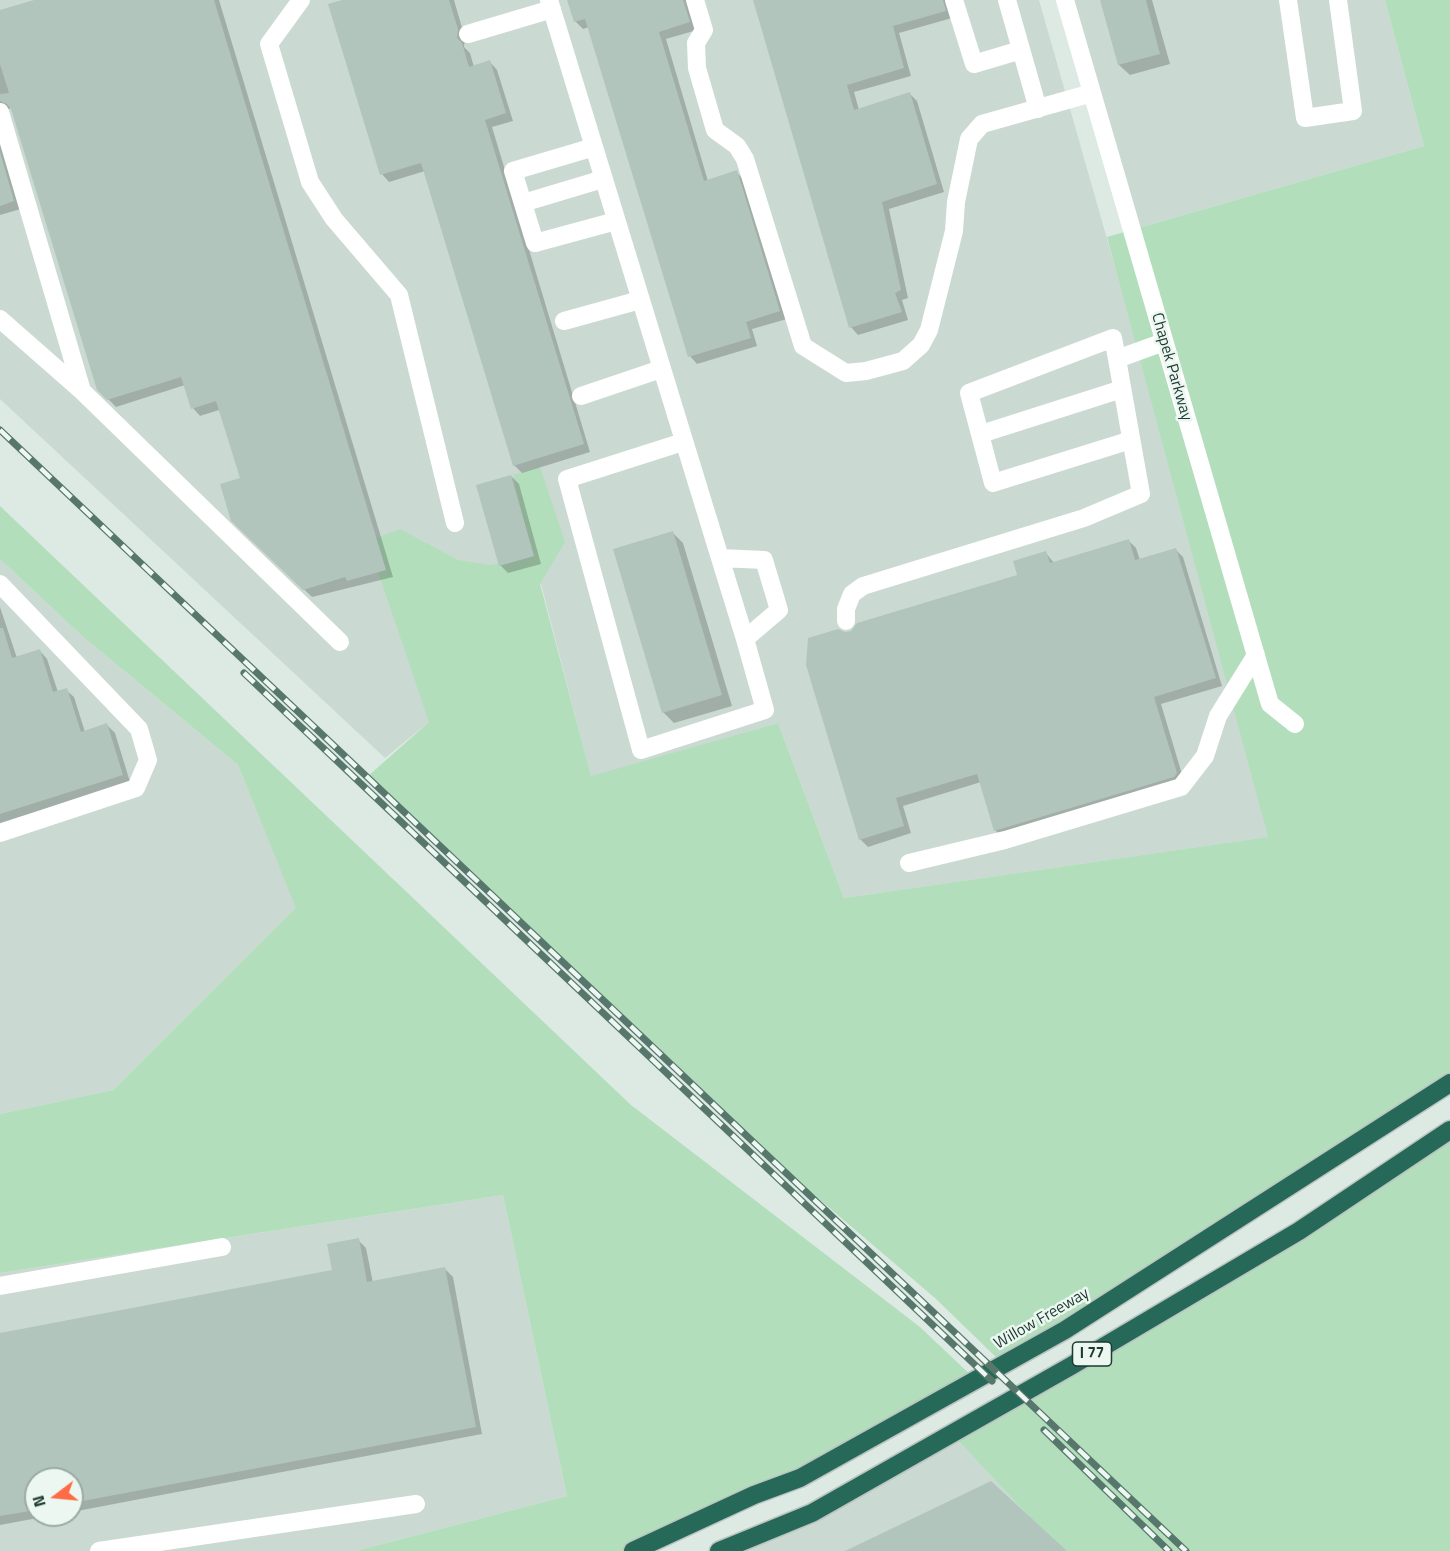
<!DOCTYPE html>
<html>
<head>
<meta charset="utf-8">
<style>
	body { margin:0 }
	#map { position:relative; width:1450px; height:1551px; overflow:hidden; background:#dceae3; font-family:"Titillium Web",sans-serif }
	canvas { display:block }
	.north { position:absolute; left:24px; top:1467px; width:60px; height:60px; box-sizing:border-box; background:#edf7f1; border:2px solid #9aaba4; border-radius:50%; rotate:254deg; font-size:16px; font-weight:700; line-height:24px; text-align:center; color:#1d3a31 }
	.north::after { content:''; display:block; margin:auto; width:21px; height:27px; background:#fe6b46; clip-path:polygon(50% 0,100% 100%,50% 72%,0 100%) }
</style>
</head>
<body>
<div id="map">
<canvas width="1450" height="1551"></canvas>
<div class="north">N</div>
</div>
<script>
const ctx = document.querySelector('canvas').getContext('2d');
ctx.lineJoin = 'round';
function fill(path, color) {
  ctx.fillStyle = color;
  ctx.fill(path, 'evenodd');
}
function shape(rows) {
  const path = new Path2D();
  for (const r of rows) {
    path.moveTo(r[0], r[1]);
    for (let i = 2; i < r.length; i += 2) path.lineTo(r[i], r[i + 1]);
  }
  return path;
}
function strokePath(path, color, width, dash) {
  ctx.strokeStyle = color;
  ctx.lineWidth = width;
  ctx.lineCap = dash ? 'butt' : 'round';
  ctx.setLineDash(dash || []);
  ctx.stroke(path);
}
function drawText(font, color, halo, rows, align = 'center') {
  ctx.font = font + ' "Titillium Web",sans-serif';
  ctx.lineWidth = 5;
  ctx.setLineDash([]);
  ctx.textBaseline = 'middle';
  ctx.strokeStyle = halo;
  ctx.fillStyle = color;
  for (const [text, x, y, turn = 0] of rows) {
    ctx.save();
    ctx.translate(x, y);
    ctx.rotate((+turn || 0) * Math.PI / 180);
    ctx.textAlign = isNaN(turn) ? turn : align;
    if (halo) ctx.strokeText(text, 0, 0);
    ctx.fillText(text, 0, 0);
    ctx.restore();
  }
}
fill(shape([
	[0,0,1039,0,1121,288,1269,837,844,898,778,723,591,777,541,584,429,722,385,758,0,399],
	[1065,0,1385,0,1424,146,1131,230],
	[0,559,81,635,238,765,297,908,113,1090,0,1114],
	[503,1195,567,1496,356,1551,0,1551,0,1273],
	[36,1479,72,1479,72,1515,36,1515],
	[952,1434,1061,1551,719,1551]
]), '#cadad2');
fill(shape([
	[1385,0,1450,0,1450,1083,1001,1362,935,1298,764,1152,367,777,429,722,378,572,386,569,376,538,400,529,458,560,491,565,526,557,525,525,513,475,540,467,565,542,540,584,591,776,778,723,844,898,1268,837,1107,237,1424,146],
	[0,506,631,1105,920,1327,976,1380,800,1478,633,1551,356,1551,567,1496,503,1195,0,1273,0,1114,113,1090,296,908,238,765,81,635,0,559],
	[1450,1130,1450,1551,1061,1551,952,1434]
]), '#b3debc');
fill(shape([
	[41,0,219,0,393,577,312,597,233,520,242,479,219,410,200,416,193,408,185,385,116,407,98,389,12,108,0,111,0,12],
	[346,0,454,0,465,38,464,47,470,53,474,67,490,62,497,70,513,121,492,127,590,452,522,473,514,465,425,171,389,182,382,174],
	[569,0,687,0,697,30,666,39,708,181,736,172,744,180,787,319,752,329,757,346,697,364,690,356,589,27,583,29,575,21],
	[754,0,952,0,952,18,899,33,911,76,854,92,859,110,910,94,917,101,944,192,889,209,908,298,902,300,908,320,858,335,851,327],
	[1101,0,1152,0,1170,64,1130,75,1119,65],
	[0,136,21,209,0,215],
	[511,476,519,484,541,564,508,573,500,565],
	[673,533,683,543,732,706,674,723,663,712],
	[1128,540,1136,548,1140,560,1176,550,1183,557,1222,686,1161,704,1184,781,1003,838,995,830,981,782,903,806,911,833,868,847,860,839,845,634,1019,576,1046,553,1054,563],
	[0,607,17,658,40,651,47,659,58,692,66,690,74,697,85,732,107,725,115,733,130,782,0,823],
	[358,1240,366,1248,373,1283,445,1269,453,1277,482,1434,72,1512,72,1479,36,1479,36,1515,54,1515,0,1525,0,1334,334,1271]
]), '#0003');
fill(shape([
	[34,0,214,0,386,570,347,581,345,577,303,590,231,521,220,484,240,478,216,401,191,409,181,377,107,400,97,390,11,109,7,104,0,101,0,94,9,93,0,64,0,10],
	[342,0,449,0,458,29,457,38,462,43,469,67,490,60,506,113,485,120,584,444,513,466,421,163,380,175,328,4],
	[567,0,683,0,690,22,659,32,704,181,737,170,780,311,746,322,751,338,688,357,585,19,574,22],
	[753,0,943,0,946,11,893,26,904,68,847,85,854,110,910,92,937,184,882,202,901,290,895,293,902,312,849,328],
	[1100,0,1146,0,1160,54,1118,65],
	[0,152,14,201,0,206],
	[511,475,534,556,499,566,476,485],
	[673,531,722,695,662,713,613,549],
	[1129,539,1135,560,1176,548,1216,678,1154,697,1177,773,1174,777,994,831,977,774,896,798,904,826,859,840,806,665,808,638,838,629,845,632,851,631,857,623,1017,575,1013,561,1046,551,1050,563],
	[0,628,3,628,12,658,40,649,53,692,67,688,81,732,107,723,123,775,0,814],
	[359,1238,367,1282,445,1267,476,1427,72,1503,72,1479,36,1479,36,1510,0,1516,0,1333,332,1270,327,1244],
	[991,1481,1067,1551,845,1551]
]), '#b2c5bc');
const highway = shape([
	[633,1551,754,1495,800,1478,1065,1330,1450,1083],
	[719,1551,812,1513,1071,1366,1299,1231,1450,1130]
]);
strokePath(highway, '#bbc4c1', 21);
strokePath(shape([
	[301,0,269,44,310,182,334,219,399,295,455,523],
	[549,0,720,558,764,560,779,610,745,639,765,710,641,750,567,479,683,442],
	[695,0,704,30,696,43,697,68,715,130,737,146,745,159,803,346,846,373,866,371,903,361,921,345,929,330,954,231,956,202,969,139,982,124,1092,93],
	[954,0,974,64,1021,50],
	[1007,0,1038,109],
	[1065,0,1270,704,1295,724],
	[1288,0,1305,118,1353,111,1338,0],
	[468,34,552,9],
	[0,112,82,391],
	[594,147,513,171,535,243,616,221],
	[523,203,603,179],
	[0,319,82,391,340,642],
	[564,321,640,300],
	[1117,359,1113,338,969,393,993,483,1131,440],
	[581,396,661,369],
	[981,434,1122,389],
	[720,558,745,639],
	[0,584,139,729,148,760,136,788,0,833],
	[846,621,846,609,852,594,863,586,1084,518,1141,494,1117,359,1164,342],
	[909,863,1005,840,1181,787,1205,756,1218,716,1256,655],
	[0,1286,222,1247],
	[99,1551,416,1504]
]), '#fff', 18);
strokePath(highway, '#276958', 18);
const rail = shape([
	[0,430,1186,1551],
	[244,673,992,1381],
	[1044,1430,1169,1551]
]);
strokePath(rail, '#57776d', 7);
strokePath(rail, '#edf7f1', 4.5, [14]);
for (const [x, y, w] of [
	[1092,1354,39]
]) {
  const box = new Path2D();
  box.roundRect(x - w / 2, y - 12, w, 24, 4.5);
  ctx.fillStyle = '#edf7f1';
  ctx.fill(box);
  strokePath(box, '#1d3a31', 1.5);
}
drawText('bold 15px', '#1d3a31', null, [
	["I 77",1092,1354]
]);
drawText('16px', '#1d3a31', '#edf7f1', [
	["Chapek Parkway",1171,367,74],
	["Willow Freeway",1042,1319,-30]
]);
</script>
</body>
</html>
